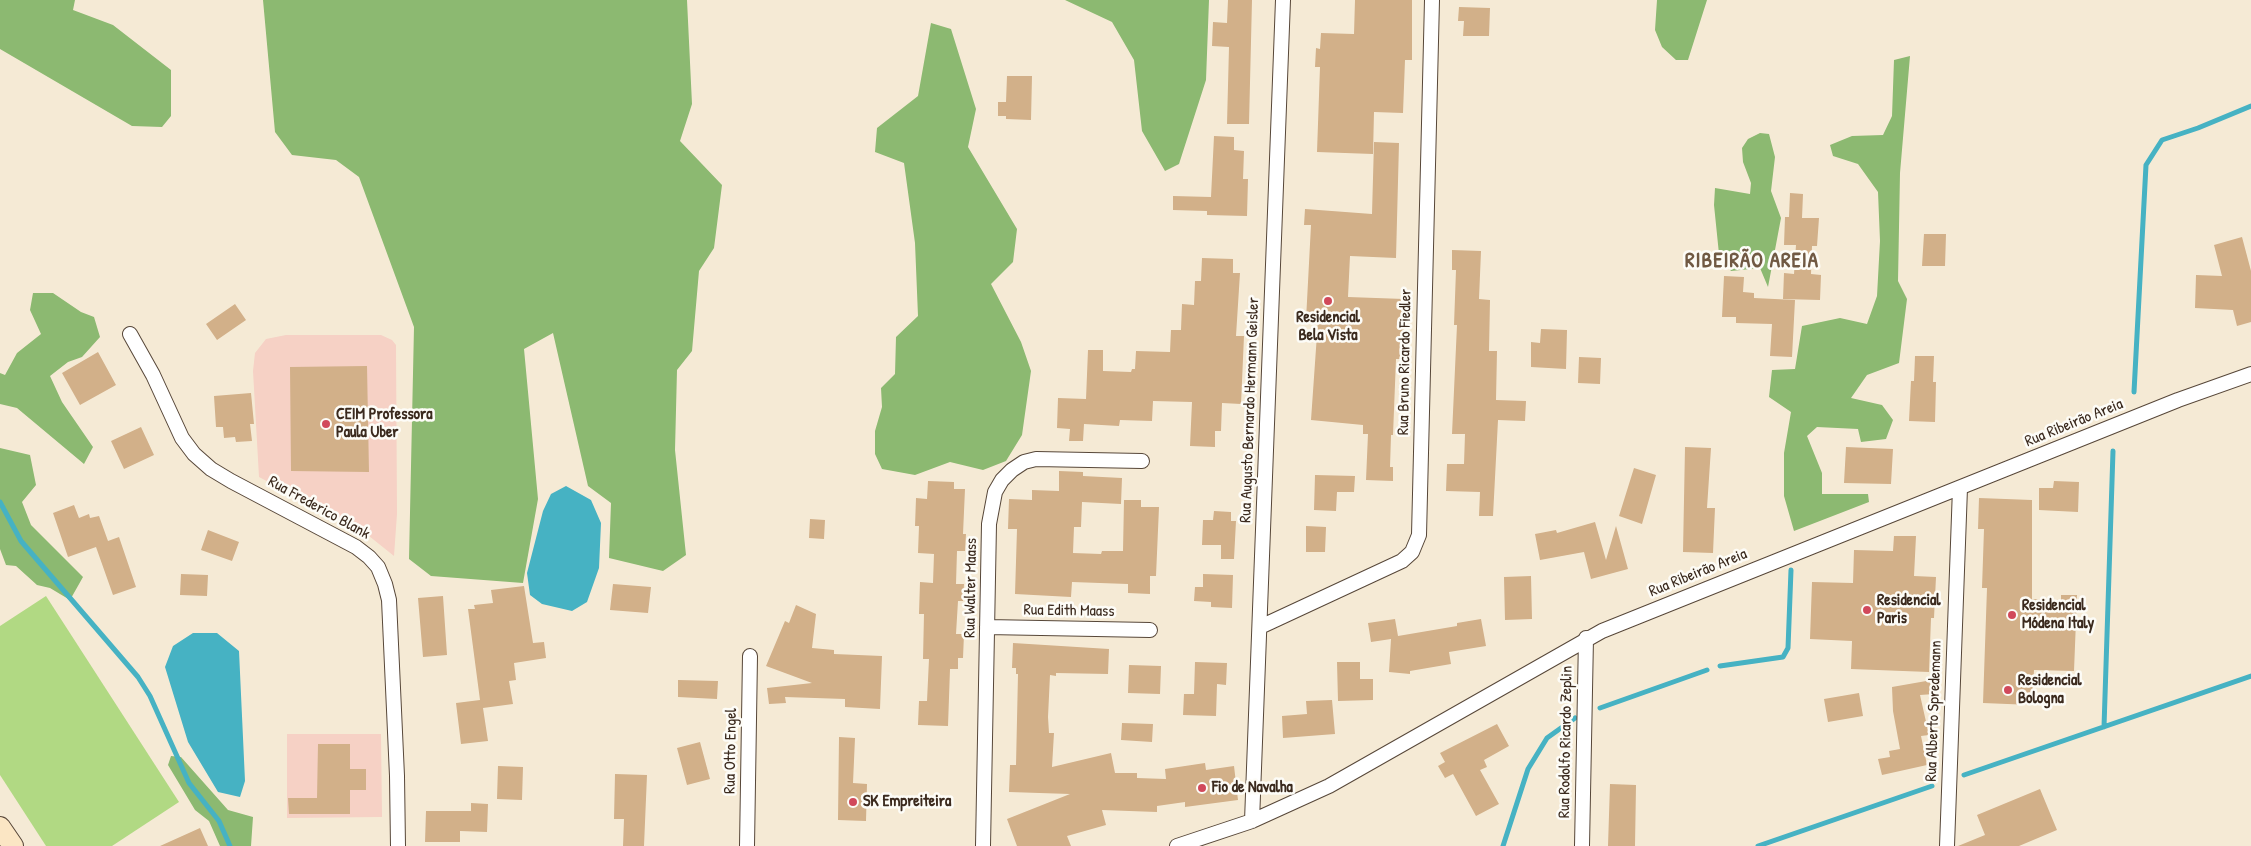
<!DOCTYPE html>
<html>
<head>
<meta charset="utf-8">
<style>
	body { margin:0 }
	canvas { display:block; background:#f5ead5 }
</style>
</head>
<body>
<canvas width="2251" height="846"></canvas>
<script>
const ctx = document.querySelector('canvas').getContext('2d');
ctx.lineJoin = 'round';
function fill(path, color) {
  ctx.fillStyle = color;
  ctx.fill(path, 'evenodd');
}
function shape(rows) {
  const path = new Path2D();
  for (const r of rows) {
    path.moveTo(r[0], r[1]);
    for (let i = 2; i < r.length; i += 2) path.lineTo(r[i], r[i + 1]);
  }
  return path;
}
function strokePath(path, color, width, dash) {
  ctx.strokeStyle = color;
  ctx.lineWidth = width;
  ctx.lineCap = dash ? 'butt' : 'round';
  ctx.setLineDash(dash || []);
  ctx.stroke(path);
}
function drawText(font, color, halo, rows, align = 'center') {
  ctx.font = font + ' "Patrick Hand",sans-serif';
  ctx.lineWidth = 5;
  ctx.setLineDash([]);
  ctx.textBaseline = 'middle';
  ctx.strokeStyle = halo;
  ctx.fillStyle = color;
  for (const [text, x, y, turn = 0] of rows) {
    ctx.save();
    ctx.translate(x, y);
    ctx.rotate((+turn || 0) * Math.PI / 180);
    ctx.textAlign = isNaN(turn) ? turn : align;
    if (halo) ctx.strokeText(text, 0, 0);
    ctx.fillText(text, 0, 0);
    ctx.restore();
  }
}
fill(shape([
	[286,335,381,335,392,340,396,345,397,514,394,556,364,532,259,477,253,371,255,353,266,339],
	[287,734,381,734,382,817,287,818]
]), '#f6d1c5');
fill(shape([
	[46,596,179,802,112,846,46,846,0,775,0,626]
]), '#b1d983');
fill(shape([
	[0,0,75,0,73,10,113,25,171,70,171,116,162,127,132,126,0,49],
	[263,0,687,0,692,104,680,141,722,185,714,248,699,271,692,351,677,370,675,450,686,555,663,571,609,558,611,503,588,486,553,333,524,349,538,499,523,583,431,576,409,559,414,327,359,177,336,160,292,155,275,132],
	[1065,0,1209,0,1206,80,1179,164,1165,171,1142,131,1134,60,1112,22],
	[1657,0,1707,0,1688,60,1676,60,1662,47,1655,30],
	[931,23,951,29,976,109,968,147,1017,229,1013,262,991,284,1021,342,1031,371,1022,435,1006,461,983,470,950,462,915,475,882,469,875,454,875,431,882,407,881,388,895,374,896,337,918,316,915,243,904,163,875,152,877,128,918,96],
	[1910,56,1900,173,1898,281,1907,299,1899,363,1867,375,1851,398,1882,405,1893,420,1886,439,1861,442,1858,429,1817,427,1807,436,1822,473,1822,494,1868,494,1869,502,1794,531,1784,496,1784,453,1791,412,1769,397,1772,370,1795,369,1802,326,1840,318,1867,324,1877,296,1880,241,1878,192,1858,164,1833,156,1830,145,1852,136,1883,135,1892,116,1894,60],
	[1760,133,1769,134,1775,157,1771,191,1781,218,1768,287,1760,268,1731,271,1719,254,1714,205,1715,188,1750,194,1751,183,1743,162,1742,148,1748,139],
	[33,293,53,293,81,312,94,317,100,337,82,357,68,362,50,376,62,402,93,447,84,464,17,408,0,404,0,373,5,375,17,353,41,334,30,310],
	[0,448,30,455,36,485,22,502,31,525,83,577,70,600,50,588,37,585,16,566,6,565,0,549],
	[171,756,181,757,228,810,253,817,251,846,220,846,209,821,195,810,168,765]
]), '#8cb971');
fill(shape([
	[566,486,591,500,601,523,599,568,587,602,572,611,542,604,530,595,527,573,543,511,551,494],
	[193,633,217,633,239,651,245,781,240,797,218,792,188,742,165,667,173,646]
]), '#46b2c3');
strokePath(shape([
	[2134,392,2146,165,2162,140,2198,128,2251,106],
	[0,502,21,541,138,677,150,696,189,783,219,821,230,846],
	[1720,666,1783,657,1788,648,1791,570],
	[1600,708,1707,670],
	[2104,727,2113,451],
	[1964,775,2251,676],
	[1503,846,1528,769,1547,738,1575,718],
	[1758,846,1932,786]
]), '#46b2c3', 5);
fill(shape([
	[1228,0,1252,0,1249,124,1227,124,1229,47,1212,46,1213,22,1227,23],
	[1355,0,1412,0,1412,60,1405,60,1403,113,1374,112,1373,154,1317,152,1320,67,1315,67,1316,48,1320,49,1321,33,1354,34],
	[1459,7,1490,8,1489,36,1463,36,1464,21,1458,21],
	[1007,76,1032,76,1031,120,1006,119,1006,116,998,116,998,102,1006,102],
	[1214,136,1234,137,1234,150,1244,151,1243,179,1248,179,1247,216,1207,215,1207,211,1173,210,1173,196,1211,197],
	[1374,142,1399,143,1396,258,1350,256,1348,297,1404,299,1404,359,1396,359,1393,435,1391,435,1390,467,1393,467,1393,481,1366,480,1368,434,1363,434,1363,425,1311,420,1318,320,1306,320,1311,225,1304,225,1305,209,1372,214],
	[1790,193,1803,194,1802,218,1819,218,1817,246,1812,246,1811,274,1821,275,1820,300,1783,299,1784,273,1794,274,1796,245,1784,245,1785,217,1789,217],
	[1924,234,1946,234,1945,266,1922,266],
	[2242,237,2251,271,2251,322,2237,326,2233,310,2195,308,2196,275,2222,276,2214,245],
	[1452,250,1481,251,1479,299,1490,300,1489,351,1497,351,1496,400,1526,401,1525,421,1498,420,1493,516,1479,516,1480,492,1446,491,1447,464,1464,464,1465,434,1452,434,1457,325,1454,325,1456,270,1452,270],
	[1202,258,1233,259,1233,273,1240,273,1236,336,1244,336,1241,404,1222,403,1221,431,1215,431,1215,447,1190,446,1192,402,1153,401,1152,421,1120,420,1119,426,1084,424,1083,441,1069,441,1070,429,1057,428,1058,398,1086,399,1088,350,1103,350,1103,371,1131,372,1132,369,1135,369,1136,351,1170,352,1171,330,1181,330,1182,304,1194,305,1195,281,1201,281],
	[1724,276,1744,277,1743,292,1754,293,1754,298,1795,300,1792,357,1770,356,1772,324,1736,323,1736,317,1722,317],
	[235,304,246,320,217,340,206,324],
	[1541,329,1567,330,1566,369,1531,367,1531,342,1540,343],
	[98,352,116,385,80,405,62,373],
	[1915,356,1934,356,1933,382,1936,382,1935,422,1909,421,1911,381,1914,381],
	[1579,357,1601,358,1600,384,1578,383],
	[367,366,369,472,291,471,290,367],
	[251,393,254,424,250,424,252,441,236,442,235,437,224,438,223,427,216,427,214,396],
	[141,427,154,455,124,469,111,441],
	[1685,447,1711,448,1707,508,1715,508,1713,553,1683,552],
	[1846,447,1893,449,1891,484,1844,483],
	[1634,468,1656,475,1642,524,1619,516],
	[1059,471,1083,472,1083,476,1122,478,1121,504,1082,502,1081,527,1074,527,1073,553,1101,554,1102,551,1123,551,1124,500,1141,500,1141,507,1159,507,1156,576,1150,576,1150,594,1128,593,1128,584,1072,582,1071,597,1015,594,1017,529,1008,529,1009,499,1032,500,1032,490,1059,491],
	[1315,475,1355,476,1354,492,1337,492,1336,511,1314,510],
	[928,481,954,482,954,489,965,489,963,534,966,534,965,551,957,551,956,584,964,584,963,601,958,601,956,634,964,634,963,658,958,658,958,669,950,669,948,726,918,725,919,701,927,701,929,659,923,659,924,614,919,614,920,582,933,583,934,554,918,553,919,526,915,526,916,498,927,499],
	[2054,481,2079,482,2078,512,2039,510,2039,488,2053,488],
	[1979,498,2032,500,2032,599,2061,600,2061,595,2077,595,2074,671,2034,670,2032,705,1983,703,1987,588,1982,588,1984,529,1978,529],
	[74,505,79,518,89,514,90,518,99,516,108,541,119,537,136,587,113,595,96,547,68,557,53,513],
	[1214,511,1231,512,1231,521,1236,521,1234,559,1221,559,1221,545,1202,545,1203,520,1213,520],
	[810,519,825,520,824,539,809,538],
	[1595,522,1606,560,1616,526,1628,569,1591,579,1584,552,1540,560,1535,534,1556,530,1557,533],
	[1306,526,1326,527,1325,552,1306,552],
	[208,530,239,542,232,561,201,550],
	[1894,536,1916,536,1914,576,1936,577,1934,618,1931,618,1929,672,1851,669,1852,641,1810,639,1812,582,1853,583,1854,550,1893,551],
	[181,574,208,575,207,596,180,595],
	[1203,574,1233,575,1232,608,1211,607,1211,602,1194,601,1195,587,1203,587],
	[1531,576,1532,619,1505,620,1504,577],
	[613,584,651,587,648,613,610,610],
	[524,586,533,643,544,642,546,658,514,663,516,680,509,681,513,704,483,708,488,741,461,744,456,703,480,700,468,609,475,609,474,605,493,603,491,590],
	[443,596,447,655,423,657,418,598],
	[796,605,816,614,812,648,834,650,834,654,882,656,880,709,845,707,845,699,785,697,786,703,769,704,767,688,812,683,766,666,785,621,789,623],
	[1395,619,1398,636,1457,626,1457,623,1481,619,1486,646,1449,652,1451,664,1410,671,1410,674,1389,672,1391,639,1371,642,1368,623],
	[1013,643,1109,649,1108,674,1056,673,1056,676,1050,675,1048,717,1049,733,1054,733,1052,767,1111,753,1115,773,1137,773,1137,778,1166,779,1165,769,1205,763,1206,770,1234,766,1238,800,1185,807,1185,802,1157,806,1157,812,1102,810,1106,825,1067,836,1071,846,1017,846,1007,819,1070,794,1009,792,1010,765,1016,765,1018,674,1016,674,1016,668,1012,668],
	[1195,662,1227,663,1226,685,1217,684,1216,716,1183,715,1184,694,1194,694],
	[1337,662,1360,662,1360,679,1373,679,1373,700,1338,701],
	[1129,665,1161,666,1160,694,1128,693],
	[678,680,718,681,717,699,678,697],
	[1932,680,1934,694,1920,695,1929,735,1921,736,1927,765,1882,775,1878,759,1890,757,1889,751,1900,749,1893,711,1892,687],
	[1859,693,1863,716,1828,722,1824,699],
	[1332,700,1335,734,1283,738,1282,716,1307,714,1306,701],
	[1122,723,1153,724,1152,742,1121,740],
	[1497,724,1509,746,1484,760,1487,767,1480,770,1499,804,1476,816,1453,774,1445,778,1438,766,1445,762,1440,753],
	[839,737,855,738,853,783,867,784,866,821,838,820],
	[700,742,710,779,687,785,677,748],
	[318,744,350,744,350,769,366,769,366,790,350,790,350,814,289,814,288,798,317,798],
	[498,766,523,767,522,800,497,799],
	[615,774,647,775,644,846,623,846,624,819,614,819],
	[1610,784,1636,785,1635,846,1608,846],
	[2040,789,2057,830,2019,846,1958,846,1985,835,1977,815],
	[471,803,488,804,487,832,460,831,460,842,425,842,426,811,471,811],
	[200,828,208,846,160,846]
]), '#d2b089');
const street = shape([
	[130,334,153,375,182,438,194,454,211,469,231,481,356,547,369,557,378,567,385,584,389,600,397,776,398,846],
	[987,627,1150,630],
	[1260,627,1402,561,1412,552,1419,535,1432,0],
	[1252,821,1283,0],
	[747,846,750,656],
	[983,846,989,524,995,492,1002,480,1012,470,1024,462,1036,459,1142,461],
	[1177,846,1252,821,1329,786,1602,631,2178,400,2251,374],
	[1582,846,1586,638],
	[1947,846,1960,488]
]);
const secondary = shape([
	[0,827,13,846]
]);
strokePath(street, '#574739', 16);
strokePath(secondary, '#574739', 22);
strokePath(street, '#fff', 14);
strokePath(secondary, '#fbe6c4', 20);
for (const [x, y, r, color] of [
	[1328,301,5,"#d1495b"],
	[326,424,5,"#d1495b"],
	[1867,610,5,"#d1495b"],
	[2012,615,5,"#d1495b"],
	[2008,690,5,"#d1495b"],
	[1202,788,5,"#d1495b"],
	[853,802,5,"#d1495b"]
]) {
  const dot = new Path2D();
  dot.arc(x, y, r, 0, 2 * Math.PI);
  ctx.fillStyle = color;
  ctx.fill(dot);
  strokePath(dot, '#fdfcf7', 2);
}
drawText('bold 16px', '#3b2a1e', '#fdfcf7', [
	["Residencial",1328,318,"center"],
	["Bela Vista",1328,336,"center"],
	["CEIM Professora",336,415],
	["Paula Uber",336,433],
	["Residencial",1877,601],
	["Paris",1877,619],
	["Residencial",2022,606],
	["Módena Italy",2022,624],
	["Residencial",2018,681],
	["Bologna",2018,699],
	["Fio de Navalha",1212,788],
	["SK Empreiteira",863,802]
], 'left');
drawText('16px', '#3b2a1e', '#fdfcf7', [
	["Rua Bruno Ricardo Fiedler",1405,362,-89],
	["Rua Augusto Bernardo Hermann Geisler",1250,410,-88],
	["Rua Ribeirão Areia",2074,423,-22],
	["Rua Frederico Blank",319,508,29],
	["Rua Ribeirão Areia",1698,573,-22],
	["Rua Walter Maass",971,588,-89],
	["Rua Edith Maass",1069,611,1],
	["Rua Alberto Spredemann",1934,711,-88],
	["Rua Rodolfo Ricardo Zeplin",1566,742,-89],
	["Rua Otto Engel",731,751,-89]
]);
ctx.letterSpacing = '1px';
drawText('bold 21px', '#705943', '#fdfcf7', [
	["RIBEIRÃO AREIA",1752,261]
]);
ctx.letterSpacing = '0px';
</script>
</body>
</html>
